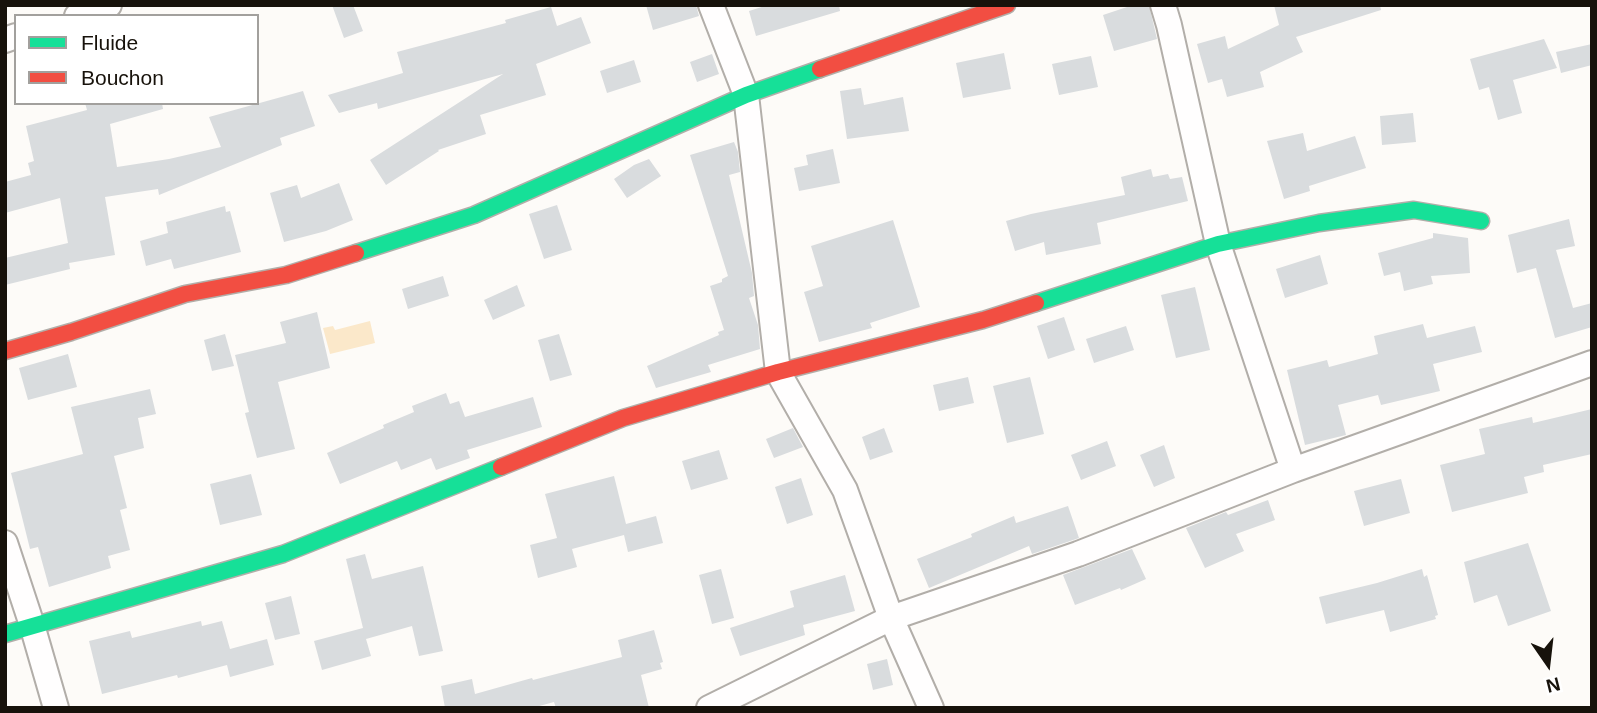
<!DOCTYPE html>
<html>
<head>
<meta charset="utf-8">
<style>
	body { margin:0 }
	#map { position:relative; width:1597px; height:713px; overflow:hidden; background:#fdfbf8; font-family:Arial,sans-serif }
	canvas { display:block }
	.frame { position:absolute; inset:0; border:7px solid #17120b; pointer-events:none }
	.legend { position:absolute; left:14px; top:14px; width:245px; height:91px; box-sizing:border-box; background:#fff; border:2px solid #a2a09d; margin:0; padding:9px 12px; list-style:none; font-size:21px; color:#17120b }
	.legend li { display:flex; align-items:center; gap:14px; height:35px }
	.legend b { width:35px; border:2px solid #a2a09d }
	.north { position:absolute; left:1513px; top:629px; width:70px; height:70px; -webkit-text-stroke:5px #fff; paint-order:stroke; rotate:166deg; font-size:19px; font-weight:700; line-height:28px; text-align:center; color:#17120b }
	.north::after { content:''; display:block; margin:auto; width:24px; height:32px; background:#17120b; clip-path:polygon(50% 0,100% 100%,50% 72%,0 100%) }
</style>
</head>
<body>
<div id="map">
<canvas width="1597" height="713"></canvas>
<div class="frame"></div>
<ul class="legend">
<li><b style="height:9px;background:#16e098"></b>Fluide</li>
<li><b style="height:9px;background:#f24e42"></b>Bouchon</li>
</ul>
<div class="north">N</div>
</div>
<script>
const ctx = document.querySelector('canvas').getContext('2d');
ctx.lineJoin = 'round';
function fill(path, color) {
  ctx.fillStyle = color;
  ctx.fill(path, 'evenodd');
}
function shape(rows) {
  const path = new Path2D();
  for (const r of rows) {
    path.moveTo(r[0], r[1]);
    for (let i = 2; i < r.length; i += 2) path.lineTo(r[i], r[i + 1]);
  }
  return path;
}
function strokePath(path, color, width, dash) {
  ctx.strokeStyle = color;
  ctx.lineWidth = width;
  ctx.lineCap = dash ? 'butt' : 'round';
  ctx.setLineDash(dash || []);
  ctx.stroke(path);
}
fill(shape([
	[370,321,375,343,330,354,323,328,333,326,335,330]
]), '#fbe8ca');
fill(shape([
	[332,5,353,5,363,31,344,38],
	[646,5,696,5,699,16,653,30],
	[768,5,839,5,840,11,756,36,749,11],
	[1133,5,1149,5,1157,39,1114,51,1103,15],
	[1274,5,1380,5,1381,10,1296,37,1303,52,1260,72,1264,87,1227,97,1222,79,1208,83,1197,44,1225,36,1228,49,1279,25],
	[551,7,557,26,581,17,591,43,536,64,546,95,480,115,486,134,438,150,439,151,386,185,370,160,503,74,378,109,377,103,339,113,328,95,403,73,397,52,506,23,505,20],
	[1544,39,1557,68,1513,80,1522,113,1498,120,1489,87,1479,90,1470,59],
	[1592,44,1592,65,1561,73,1556,52],
	[1004,53,1011,89,963,98,956,63],
	[712,54,719,74,697,82,690,62],
	[1091,56,1098,87,1059,95,1052,64],
	[634,60,641,82,607,93,600,71],
	[861,88,864,105,903,97,909,131,847,139,840,91],
	[303,91,315,126,280,138,282,145,159,195,158,189,105,197,115,255,69,263,70,269,5,285,5,258,68,243,60,198,5,213,5,182,31,175,28,163,34,161,26,126,87,110,85,103,162,103,163,109,110,124,117,167,169,159,221,147,209,117],
	[1413,113,1416,142,1382,145,1380,116],
	[1303,133,1307,151,1355,136,1366,168,1309,186,1310,191,1284,199,1267,141],
	[734,142,738,152,740,172,729,175,752,273,754,296,749,298,758,325,760,349,708,365,711,372,656,388,647,366,719,335,718,332,724,330,710,286,722,282,722,279,728,276,690,155],
	[833,149,840,183,799,191,794,168,808,165,806,155],
	[649,159,661,176,627,198,614,179,634,165],
	[1151,169,1153,177,1168,174,1170,179,1182,177,1188,201,1097,223,1101,244,1046,255,1044,242,1015,251,1006,221,1031,214,1125,195,1121,177],
	[339,183,353,220,326,231,284,242,270,193,297,185,301,198],
	[557,205,572,250,544,259,529,214],
	[225,206,226,212,230,211,241,252,174,269,171,259,146,266,140,241,168,233,166,222],
	[1569,219,1575,246,1556,250,1573,308,1592,303,1592,327,1555,338,1536,268,1517,273,1508,235],
	[893,220,920,307,870,323,872,328,819,342,804,292,823,286,811,246],
	[1433,233,1468,238,1470,273,1431,276,1433,284,1404,291,1400,272,1384,276,1378,253,1433,238],
	[1320,255,1328,284,1285,298,1276,269],
	[443,276,449,296,408,309,402,289],
	[517,285,525,306,493,320,484,300],
	[1195,287,1210,350,1176,358,1161,295],
	[317,312,330,368,278,382,295,449,257,458,245,413,249,412,235,355,286,343,280,322],
	[1064,317,1075,350,1048,359,1037,326],
	[1423,324,1427,338,1475,326,1482,352,1433,364,1440,391,1381,405,1378,395,1338,405,1346,435,1305,445,1287,370,1327,360,1329,367,1378,354,1374,336],
	[1126,326,1134,350,1094,363,1086,339],
	[225,334,234,366,212,371,204,340],
	[559,334,572,375,550,381,538,340],
	[68,354,77,387,28,400,19,368],
	[968,377,974,403,939,411,933,385],
	[1030,377,1044,434,1007,443,993,386],
	[150,389,156,414,138,418,144,448,114,456,127,508,120,510,130,550,108,556,111,568,49,587,38,547,30,549,11,473,83,454,71,407],
	[446,393,450,404,459,401,465,417,533,397,542,427,467,450,470,458,436,470,431,458,401,470,397,461,340,484,327,453,384,428,383,425,414,412,412,406],
	[1592,409,1592,454,1543,465,1544,472,1524,477,1528,493,1452,512,1440,465,1485,454,1479,429,1532,417,1533,423],
	[793,428,803,447,774,458,766,439],
	[884,428,893,452,870,460,862,437],
	[1107,441,1116,466,1081,480,1071,455],
	[1164,445,1175,478,1154,487,1140,455],
	[719,450,728,479,691,490,682,461],
	[251,474,262,515,220,525,210,484],
	[614,476,626,524,656,516,663,543,628,552,624,535,572,549,577,567,538,578,530,545,557,538,545,494],
	[801,478,813,515,787,524,775,487],
	[1401,479,1410,513,1364,526,1354,491],
	[1268,500,1275,520,1236,534,1244,551,1205,568,1186,528,1226,512,1228,515],
	[1068,506,1079,538,1032,554,1029,546,929,588,917,559,972,537,971,534,1014,516,1016,523],
	[1528,543,1551,611,1508,626,1497,595,1474,603,1464,562],
	[1132,549,1146,579,1121,590,1120,588,1075,605,1063,575],
	[365,554,372,579,423,566,443,651,419,656,412,626,366,639,371,656,322,670,314,641,363,628,346,559],
	[721,569,734,618,712,624,699,575],
	[1422,569,1424,577,1427,575,1438,615,1435,616,1436,619,1390,632,1384,610,1326,624,1319,597,1377,583],
	[845,575,855,611,803,625,805,635,740,656,730,628,794,607,790,591],
	[291,596,300,634,275,640,265,603],
	[201,621,202,626,222,621,230,649,267,639,274,665,230,677,227,665,178,678,177,675,102,694,89,641,130,631,132,638],
	[654,630,663,662,660,663,662,669,641,675,649,708,556,708,554,702,532,708,445,708,441,686,472,679,475,694,532,678,533,680,622,657,618,640],
	[887,659,893,685,873,690,867,664]
]), '#d9dcde');
const street = shape([
	[711,5,746,95,778,372,845,490,891,618,931,708],
	[1163,5,1169,25,1218,244,1293,470],
	[77,16,109,5],
	[5,40,16,36],
	[5,543,32,625,56,708],
	[709,708,891,618,1078,554,1293,470,1592,363]
]);
const fast = shape([
	[356,253,474,215,746,95,820,69],
	[1036,303,1218,244,1319,223,1414,210,1481,221],
	[5,634,283,554,501,467]
]);
const jam = shape([
	[820,69,1007,5],
	[5,351,71,332,185,294,286,275,356,253],
	[501,467,623,418,778,372,983,320,1036,303]
]);
strokePath(street, '#b2aea9', 28);
strokePath(fast, '#b2aea9', 19);
strokePath(jam, '#b2aea9', 19);
strokePath(street, '#fffefe', 24);
strokePath(fast, '#16e098', 16);
strokePath(jam, '#f24e42', 16);
</script>
</body>
</html>
